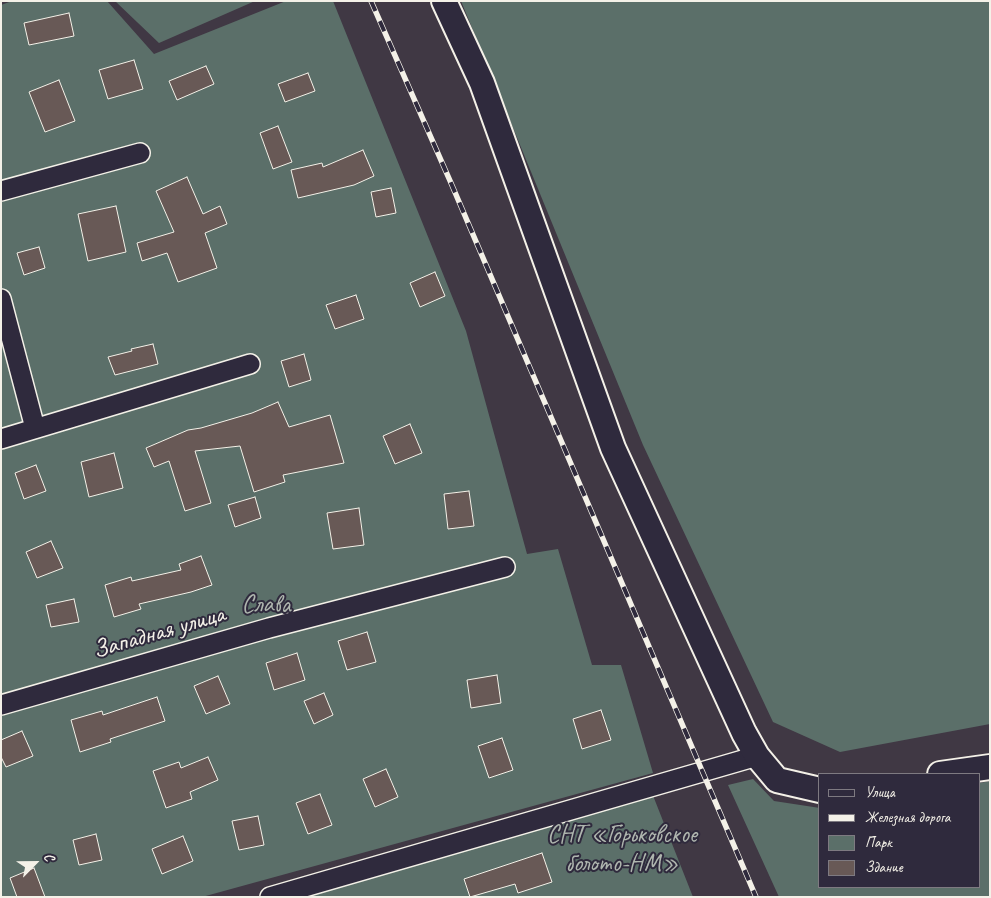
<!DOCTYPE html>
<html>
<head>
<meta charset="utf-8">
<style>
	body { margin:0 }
	#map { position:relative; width:991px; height:898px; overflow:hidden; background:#403844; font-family:Caveat,sans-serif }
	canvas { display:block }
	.frame { position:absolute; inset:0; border:2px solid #f4f1e8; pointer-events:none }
	.legend { position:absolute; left:818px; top:773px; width:162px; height:115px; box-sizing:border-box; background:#2f2a3d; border:1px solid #7e7a81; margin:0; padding:6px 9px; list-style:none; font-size:15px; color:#f4f1e8 }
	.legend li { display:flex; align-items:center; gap:10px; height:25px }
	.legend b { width:25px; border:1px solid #7e7a81 }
	.north { position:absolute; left:10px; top:838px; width:50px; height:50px; -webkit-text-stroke:4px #2f2a3d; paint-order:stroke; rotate:67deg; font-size:14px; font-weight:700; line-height:20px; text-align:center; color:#f4f1e8 }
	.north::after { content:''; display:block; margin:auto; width:18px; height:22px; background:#f4f1e8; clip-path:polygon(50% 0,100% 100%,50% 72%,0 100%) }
</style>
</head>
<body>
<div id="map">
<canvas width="991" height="898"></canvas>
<div class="frame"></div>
<ul class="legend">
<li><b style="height:6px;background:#2f2a3d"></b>Улица</li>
<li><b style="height:6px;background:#f4f1e8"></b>Железная дорога</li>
<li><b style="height:14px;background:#5b6f69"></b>Парк</li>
<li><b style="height:14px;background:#685956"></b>Здание</li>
</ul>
<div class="north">С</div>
</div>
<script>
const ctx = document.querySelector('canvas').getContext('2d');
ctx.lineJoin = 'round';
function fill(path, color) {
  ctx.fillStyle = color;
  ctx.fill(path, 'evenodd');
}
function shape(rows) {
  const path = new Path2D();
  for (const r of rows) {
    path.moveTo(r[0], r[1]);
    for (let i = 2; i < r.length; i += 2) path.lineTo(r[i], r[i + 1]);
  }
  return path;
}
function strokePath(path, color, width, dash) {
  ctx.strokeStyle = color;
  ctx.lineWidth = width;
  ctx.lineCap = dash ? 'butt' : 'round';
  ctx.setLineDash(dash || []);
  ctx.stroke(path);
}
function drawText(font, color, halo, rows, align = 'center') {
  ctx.font = font + ' Caveat,sans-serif';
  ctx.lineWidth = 4;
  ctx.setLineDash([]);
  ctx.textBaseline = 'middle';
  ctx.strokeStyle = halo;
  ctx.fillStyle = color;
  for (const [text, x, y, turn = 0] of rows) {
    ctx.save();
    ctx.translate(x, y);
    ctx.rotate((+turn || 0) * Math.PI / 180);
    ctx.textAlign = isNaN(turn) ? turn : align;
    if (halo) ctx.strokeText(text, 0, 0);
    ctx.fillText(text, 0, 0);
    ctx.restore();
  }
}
fill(shape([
	[12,1,107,1,154,54,286,1,333,1,466,331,527,554,558,549,592,665,621,665,653,773,202,897,1,897,1,5],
	[115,1,255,1,159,43],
	[461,1,990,1,990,724,840,752,773,722,643,445],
	[753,779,774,801,820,808,820,887,980,887,980,783,990,781,990,897,779,897,728,785],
	[652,793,693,897,287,897]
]), '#5b6f69');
const building = shape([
	[69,13,74,36,29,45,24,23,69,13],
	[134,60,143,89,108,99,99,70,134,60],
	[206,66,214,84,177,100,169,81,206,66],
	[308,73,315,91,285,102,278,84,308,73],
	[59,80,75,121,45,132,29,92,59,80],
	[278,126,292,162,273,169,260,133,278,126],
	[363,150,374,176,354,185,298,198,291,170,322,163,323,167,363,150],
	[187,177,203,214,220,206,227,224,205,233,217,268,178,282,167,253,142,261,137,243,174,232,156,191,187,177],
	[391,188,396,213,376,217,371,192,391,188],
	[116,206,126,252,88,261,78,214,116,206],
	[39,247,45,268,24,275,17,253,39,247],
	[435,272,445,296,420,307,410,283,435,272],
	[356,295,364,319,335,329,326,305,356,295],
	[153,344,158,364,115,375,108,357,132,351,131,349,153,344],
	[304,354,311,380,289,387,281,361,304,354],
	[278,402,289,427,330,415,344,463,283,475,285,482,254,492,240,446,195,451,211,503,185,511,169,461,154,467,146,448,188,430,201,428,252,413,278,402],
	[410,424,422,453,395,464,383,436,410,424],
	[114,453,123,488,89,497,81,462,114,453],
	[36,465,46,491,24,499,15,473,36,465],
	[469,491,474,526,448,529,444,494,469,491],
	[255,497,261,518,235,527,228,505,255,497],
	[359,508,364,545,333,549,327,513,359,508],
	[51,541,63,568,37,578,26,552,51,541],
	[201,556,212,585,191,592,139,604,141,609,114,617,105,585,131,577,132,581,181,570,179,564,201,556],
	[74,599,79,622,51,627,46,605,74,599],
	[367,632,376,662,347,670,338,641,367,632],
	[297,653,305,680,274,690,266,663,297,653],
	[497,675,501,703,471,708,467,680,497,675],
	[218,676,230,704,206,714,194,686,218,676],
	[324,693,333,715,314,724,304,701,324,693],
	[157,697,165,721,110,739,111,742,80,752,71,720,102,711,103,715,157,697],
	[601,710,611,740,582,749,573,719,601,710],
	[22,731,33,756,6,767,1,757,1,740,22,731],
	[502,738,513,770,489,778,478,746,502,738],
	[208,757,218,780,190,792,192,799,166,808,153,771,179,762,181,768,208,757],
	[386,769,398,797,375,807,363,779,386,769],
	[320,794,332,825,308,834,296,803,320,794],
	[258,816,264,845,239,850,232,821,258,816],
	[96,834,102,860,79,865,73,840,96,834],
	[183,836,193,861,162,874,152,849,183,836],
	[542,853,552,882,518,893,515,884,470,897,464,879,542,853],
	[34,868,45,897,17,897,10,878,34,868]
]);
fill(building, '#685956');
strokePath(building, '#f4f1e8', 1);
const minor = shape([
	[1,191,140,153],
	[1,299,35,428],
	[1,439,250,364],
	[1,705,269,628,505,567],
	[270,897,757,756]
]);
const tertiary = shape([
	[444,1,482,83,613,448,744,733,757,756,777,780,820,790],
	[940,774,990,767]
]);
strokePath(minor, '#f4f1e8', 22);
strokePath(tertiary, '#f4f1e8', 28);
strokePath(minor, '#2f2a3d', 19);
strokePath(tertiary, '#2f2a3d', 24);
const rail = shape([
	[371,1,451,183,756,897]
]);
strokePath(rail, '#f4f1e8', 5.5);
strokePath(rail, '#2f2a3d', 4, [11]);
drawText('25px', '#afb6af', '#2f2a3d', [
	["Слава",266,605],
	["СНТ «Горьковское",622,835],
	["болото-НМ»",622,864]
]);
drawText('25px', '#f4f1e8', '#2f2a3d', [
	["Западная улица",159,633,-16]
]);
</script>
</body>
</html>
